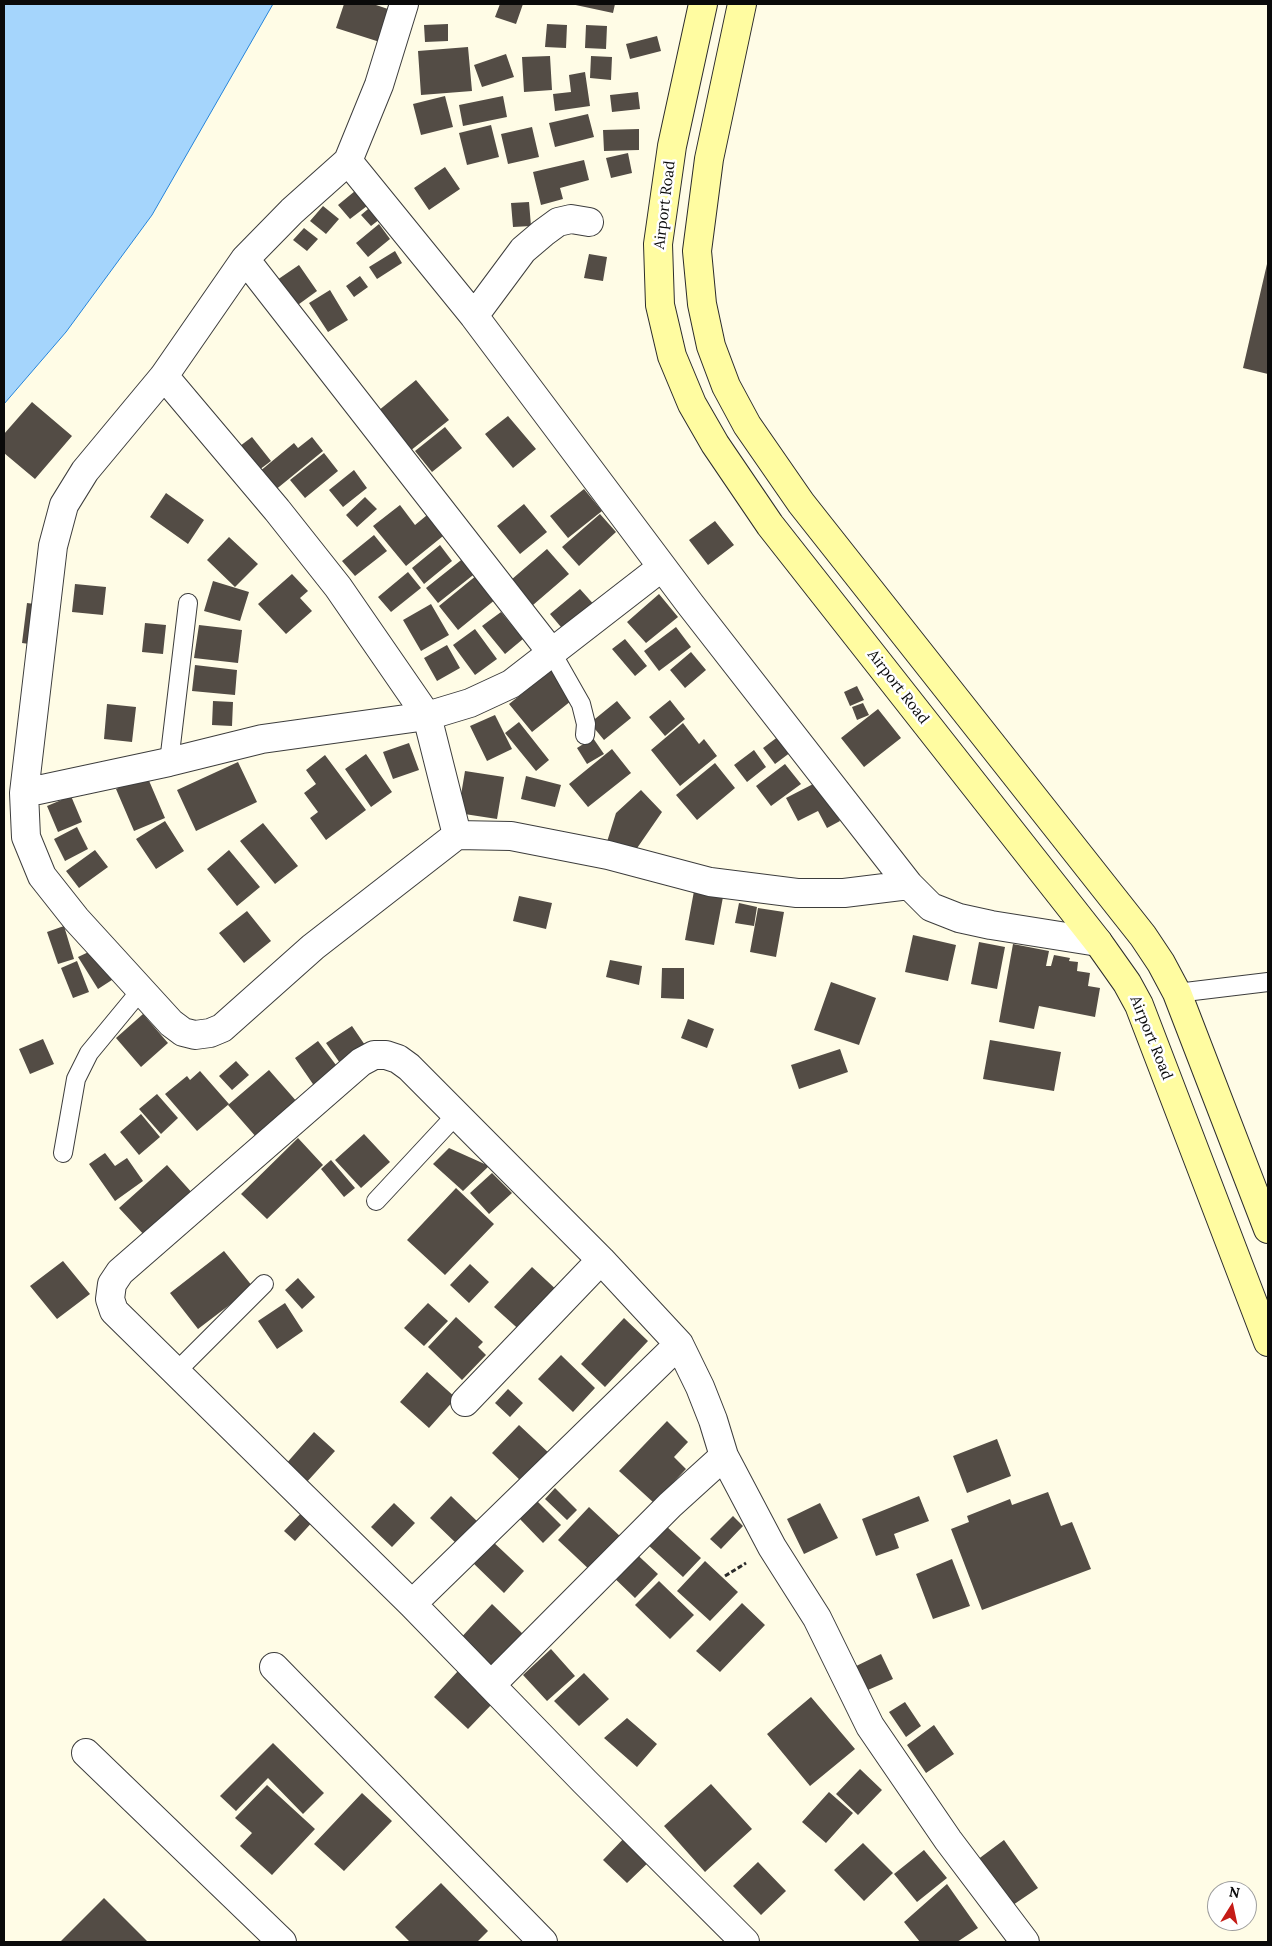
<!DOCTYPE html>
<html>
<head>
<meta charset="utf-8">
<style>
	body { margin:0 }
	#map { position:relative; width:1272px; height:1946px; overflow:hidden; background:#fffce6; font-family:Lora,serif }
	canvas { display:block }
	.frame { position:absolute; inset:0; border:5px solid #0a0a0a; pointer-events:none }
	.north { position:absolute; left:1207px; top:1881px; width:50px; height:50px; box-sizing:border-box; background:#fff; border:1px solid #9d9d9d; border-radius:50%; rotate:10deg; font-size:14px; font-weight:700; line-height:20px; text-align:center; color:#0a0a0a }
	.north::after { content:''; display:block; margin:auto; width:18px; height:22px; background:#c51c17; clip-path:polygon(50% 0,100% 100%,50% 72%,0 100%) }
</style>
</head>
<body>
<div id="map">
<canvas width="1272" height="1946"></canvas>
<div class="frame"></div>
<div class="north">N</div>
</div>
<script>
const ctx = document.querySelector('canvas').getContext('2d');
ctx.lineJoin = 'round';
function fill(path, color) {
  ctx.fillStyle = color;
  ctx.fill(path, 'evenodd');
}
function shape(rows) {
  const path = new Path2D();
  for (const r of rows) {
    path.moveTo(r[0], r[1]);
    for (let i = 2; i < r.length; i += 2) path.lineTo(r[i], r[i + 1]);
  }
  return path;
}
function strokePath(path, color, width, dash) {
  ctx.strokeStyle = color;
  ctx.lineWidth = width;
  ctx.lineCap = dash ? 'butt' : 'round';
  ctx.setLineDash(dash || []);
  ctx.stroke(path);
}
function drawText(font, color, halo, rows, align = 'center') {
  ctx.font = font + ' Lora,serif';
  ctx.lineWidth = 5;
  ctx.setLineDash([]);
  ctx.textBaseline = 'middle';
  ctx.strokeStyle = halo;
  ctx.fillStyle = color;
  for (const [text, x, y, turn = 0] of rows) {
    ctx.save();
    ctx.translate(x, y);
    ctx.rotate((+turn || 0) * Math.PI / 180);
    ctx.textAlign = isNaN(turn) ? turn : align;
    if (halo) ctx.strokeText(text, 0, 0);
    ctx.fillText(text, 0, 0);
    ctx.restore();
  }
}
const water = shape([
	[4,4,273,4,152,215,66,332,4,404,4,4]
]);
fill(water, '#a5d5fc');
strokePath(water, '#2684da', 1);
fill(shape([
	[344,4,373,4,397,12,386,44,336,28],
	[500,4,523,4,516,24,495,17],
	[571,4,615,4,613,13],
	[448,24,448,41,425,42,424,25],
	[547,24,567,25,566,48,545,47],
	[586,25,607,26,606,49,585,48],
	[657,36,661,51,630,59,626,44],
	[468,47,472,91,421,95,418,51],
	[506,54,514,77,482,87,474,65],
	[550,56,552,90,524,92,522,57],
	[591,56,612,57,611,80,590,78],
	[585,72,590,106,555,111,553,94,571,92,569,75],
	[638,92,640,109,612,112,610,95],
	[445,96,453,127,421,135,413,104],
	[503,96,507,117,463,126,459,105],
	[588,114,594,137,555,147,549,123],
	[491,125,499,157,467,165,459,133],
	[532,127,539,157,508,164,501,134],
	[639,129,639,150,604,151,603,130],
	[628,153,632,173,611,178,606,158],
	[584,160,589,180,560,188,563,199,541,205,533,172],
	[445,167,460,189,429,210,414,188],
	[355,191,367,206,350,219,338,205],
	[529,202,531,226,513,227,511,203],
	[374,204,384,216,371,226,361,215],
	[323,206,339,219,326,234,310,221],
	[379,224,390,239,368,257,356,243],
	[304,228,318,239,307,251,293,240],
	[395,251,402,263,377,279,369,267],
	[589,254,607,257,603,281,584,278],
	[1267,264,1268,264,1268,374,1243,368],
	[299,265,317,291,295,307,277,280],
	[360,276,368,287,354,297,346,286],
	[330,290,348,320,328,332,309,303],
	[416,380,449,420,410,451,378,411],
	[32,402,72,436,35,479,4,453,4,434],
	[508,416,536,449,513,468,485,434],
	[445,427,462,448,432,472,415,451],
	[252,437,271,461,255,473,236,449],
	[312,437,323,451,274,491,259,472,294,443,298,448],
	[324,453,338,471,305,498,290,480],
	[354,470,367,488,343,507,329,490],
	[584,489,602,511,568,538,550,516],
	[166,493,204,520,188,544,150,517],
	[365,497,377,509,357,527,346,515],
	[524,504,547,532,520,554,497,526],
	[400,505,415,525,432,511,448,532,406,566,373,526],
	[600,514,616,532,579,566,562,547],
	[715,521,734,545,708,565,689,540],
	[374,535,387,551,355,576,342,561],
	[229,537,258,564,235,587,207,560],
	[440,545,452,561,424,584,412,568],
	[547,549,569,574,533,605,511,580],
	[470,553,482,568,438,603,426,588],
	[408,572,421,588,391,612,378,597],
	[292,574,308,591,300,598,312,611,286,634,258,604],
	[477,575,496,599,458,630,439,606],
	[213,581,249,592,240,621,204,611],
	[75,584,106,587,103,615,72,612],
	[580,589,597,608,566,633,550,614],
	[659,594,678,617,646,643,627,622],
	[27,603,42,605,37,645,22,643],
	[431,604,449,635,421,651,403,620],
	[501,612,523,639,505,654,482,626],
	[145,623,166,625,163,654,142,652],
	[199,625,242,630,238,663,194,658],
	[676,627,691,647,659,671,644,651],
	[475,629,497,659,475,675,453,645],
	[625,639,647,666,635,676,612,649],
	[447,645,460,668,437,681,424,658],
	[691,652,706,670,685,688,670,670],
	[195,665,237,670,235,695,192,691],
	[553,669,576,697,532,732,509,704],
	[857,686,864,700,850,706,844,692],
	[670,700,685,719,665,736,649,717],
	[213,701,233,702,232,726,212,725],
	[617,701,631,718,604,740,590,723],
	[863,703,869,715,857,720,852,707],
	[107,704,136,707,132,742,104,739],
	[878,709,901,738,864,767,841,738],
	[495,715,512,749,487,761,470,726],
	[519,722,549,760,536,771,505,733],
	[683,723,699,744,704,739,717,756,680,786,651,750],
	[779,736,791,752,775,764,763,748],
	[593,738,604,754,587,764,577,748],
	[409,743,419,770,393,779,383,752],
	[612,749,631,773,588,807,569,784],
	[754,750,766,767,747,782,734,765],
	[366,754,392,792,371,807,345,769],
	[325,755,366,810,326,840,310,818,318,812,304,793,316,784,306,770],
	[238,762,257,802,196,831,177,790],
	[715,763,735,788,697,820,676,795],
	[785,764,801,784,771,806,756,786],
	[465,771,504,777,497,819,458,813],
	[147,776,165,818,134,831,116,789],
	[526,776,561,785,555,807,521,799],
	[819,781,840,821,827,828,818,811,798,821,786,798],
	[641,790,662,812,633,854,606,845,616,813],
	[71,796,82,822,58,832,47,806],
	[165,821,184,851,156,869,136,839],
	[263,823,298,866,275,884,240,841],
	[77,827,88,849,65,861,54,839],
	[95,850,108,867,79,888,66,871],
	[229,850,260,887,237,906,207,869],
	[694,891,723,897,714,945,685,940],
	[519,896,552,903,546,929,513,921],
	[739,903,757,907,754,926,735,923],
	[758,908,784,912,776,957,750,952],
	[247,911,271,941,244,963,219,933],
	[64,926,74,959,58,964,47,932],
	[913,935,956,945,948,981,905,972],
	[979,942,1005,947,997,989,971,984],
	[1013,944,1049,951,1046,966,1051,966,1054,955,1070,958,1069,961,1078,962,1077,971,1090,973,1088,986,1100,988,1095,1017,1039,1006,1034,1029,999,1022],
	[97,948,115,978,98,989,78,957],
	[610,960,642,966,639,985,606,977],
	[77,961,89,992,73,998,61,968],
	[662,968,684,968,684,999,661,998],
	[831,982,876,998,859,1045,814,1030],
	[143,1014,168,1043,141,1067,116,1038],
	[688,1019,714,1029,707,1048,681,1038],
	[352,1026,367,1048,342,1066,326,1043],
	[43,1039,54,1064,30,1074,19,1049],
	[990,1040,1061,1052,1054,1091,983,1079],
	[318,1041,339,1069,315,1087,295,1058],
	[840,1049,848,1072,799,1089,791,1065],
	[236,1061,249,1075,232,1090,219,1076],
	[269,1070,298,1103,257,1138,228,1105],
	[200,1071,229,1104,197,1131,165,1094,187,1076,190,1080],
	[157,1094,178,1118,161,1134,139,1109],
	[141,1114,160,1137,139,1155,120,1132],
	[364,1134,390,1162,361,1188,335,1160],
	[298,1138,323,1165,267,1219,241,1194],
	[449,1148,489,1166,463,1191,433,1164],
	[105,1153,115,1166,127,1158,143,1181,115,1201,89,1164],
	[331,1160,355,1188,344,1197,321,1169],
	[167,1165,194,1195,146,1237,119,1208],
	[492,1173,512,1193,489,1214,470,1193],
	[456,1188,494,1224,445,1275,407,1240],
	[224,1251,253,1287,198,1329,170,1293],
	[63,1261,90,1294,57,1319,30,1286],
	[470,1264,489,1282,469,1303,450,1285],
	[532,1267,561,1294,524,1334,494,1307],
	[298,1278,315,1297,302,1309,285,1290],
	[285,1303,303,1331,277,1349,258,1321],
	[428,1303,448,1321,424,1346,404,1328],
	[456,1317,483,1342,478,1347,486,1355,462,1380,428,1347],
	[624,1318,648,1341,605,1387,581,1364],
	[561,1355,595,1388,573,1412,538,1379],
	[427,1372,456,1398,429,1428,400,1402],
	[508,1389,523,1403,510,1417,495,1403],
	[667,1421,688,1442,674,1457,686,1469,654,1503,619,1471],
	[519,1425,550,1454,523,1483,492,1453],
	[314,1432,335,1451,305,1484,285,1465],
	[997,1439,1011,1476,967,1493,953,1456],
	[555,1488,577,1510,567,1520,545,1499],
	[1048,1492,1061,1526,1072,1522,1091,1569,982,1610,951,1529,969,1522,967,1516,1010,1499,1012,1505],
	[451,1496,479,1523,458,1545,430,1518],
	[919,1496,929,1521,894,1534,899,1548,876,1556,862,1519],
	[536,1500,561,1525,543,1543,518,1517],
	[394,1503,415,1523,392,1547,371,1527],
	[820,1503,838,1538,804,1554,787,1519],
	[589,1507,623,1539,592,1572,558,1540],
	[305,1509,315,1519,295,1541,284,1531],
	[733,1516,743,1526,721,1549,710,1539],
	[665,1525,701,1558,683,1577,647,1544],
	[490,1539,524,1571,504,1593,470,1560],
	[630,1548,658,1574,635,1598,607,1571],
	[952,1559,970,1606,933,1619,916,1574],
	[705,1561,738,1592,710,1621,677,1591],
	[659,1581,694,1615,670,1639,635,1605],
	[742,1603,765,1625,720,1672,696,1651],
	[492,1604,524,1635,490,1671,458,1641],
	[551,1649,575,1676,547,1701,523,1675],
	[881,1654,893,1679,861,1693,850,1669],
	[458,1671,493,1703,468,1729,434,1697],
	[584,1673,609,1699,579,1726,554,1701],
	[811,1697,855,1749,810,1786,767,1734],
	[905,1702,921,1726,906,1737,889,1712],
	[627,1718,657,1744,637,1767,604,1738],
	[934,1725,954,1754,926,1773,907,1745],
	[273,1743,324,1793,303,1814,268,1778,236,1811,220,1796],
	[860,1769,882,1790,858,1815,836,1794],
	[711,1784,752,1829,705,1872,664,1826],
	[267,1785,315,1829,272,1875,240,1846,252,1833,235,1818],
	[829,1792,853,1813,826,1843,802,1822],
	[362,1793,392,1821,344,1871,314,1844],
	[629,1833,653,1858,627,1883,603,1860],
	[1004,1840,1038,1888,1010,1907,977,1860],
	[863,1843,893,1873,864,1901,834,1870],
	[924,1850,947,1878,917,1902,894,1874],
	[758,1862,786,1891,761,1915,733,1886],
	[441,1883,488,1931,477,1942,410,1942,395,1927],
	[947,1884,978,1928,957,1942,920,1942,904,1922],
	[104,1898,148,1942,60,1942]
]), '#534c45');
const lane = shape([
	[552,653,581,704,586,724,585,735],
	[169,762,188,603],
	[1177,993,1268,982],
	[63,1153,76,1079,89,1053,141,990],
	[376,1201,456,1115],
	[177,1371,264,1284]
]);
const street = shape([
	[404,4,379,85,348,161,292,211,245,259,164,376,85,471,64,505,53,546,24,793,26,837,42,876,76,919,171,1023,183,1032,195,1035,210,1033,222,1028,313,947,457,835,511,836,608,855,710,882,797,893,844,893,909,885],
	[348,161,474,316,690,604,909,885,931,907,959,918,991,925,1098,942],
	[245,259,552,653],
	[474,316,523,250,543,233,558,222,571,219,589,222],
	[164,376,277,510,338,587,427,716,457,835],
	[24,793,169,762,262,739,427,716,470,703,511,684,662,567],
	[465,1402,601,1260],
	[412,1604,679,1344],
	[274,1667,543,1942],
	[491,1685,670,1505,724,1456],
	[86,1753,282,1942],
	[745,1942,585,1782,412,1604,114,1311,110,1299,112,1284,120,1272,361,1062,374,1055,386,1055,398,1059,409,1067,601,1260,679,1344,700,1387,713,1420,724,1456,772,1547,817,1618,870,1726,948,1840,1025,1942]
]);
const secondary = shape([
	[703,4,672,146,658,244,660,305,672,356,692,404,715,444,770,525,1098,942,1127,983,1139,1005,1268,1342],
	[742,4,709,159,697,251,702,304,711,346,726,386,747,425,801,503,1143,936,1161,963,1177,993,1268,1229]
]);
strokePath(lane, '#3d3d3d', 20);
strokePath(street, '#3d3d3d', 30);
strokePath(secondary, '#2c2c2c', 30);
strokePath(shape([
	[725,1576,746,1563]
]), '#2c2c2c', 3, [5, 2.5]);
strokePath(lane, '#fff', 18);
strokePath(street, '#fff', 28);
strokePath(secondary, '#fffca1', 28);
drawText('15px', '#0a0a0a', '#fff', [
	["Airport Road",665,205,-83],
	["Airport Road",898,687,52],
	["Airport Road",1151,1038,68]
]);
</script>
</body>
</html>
